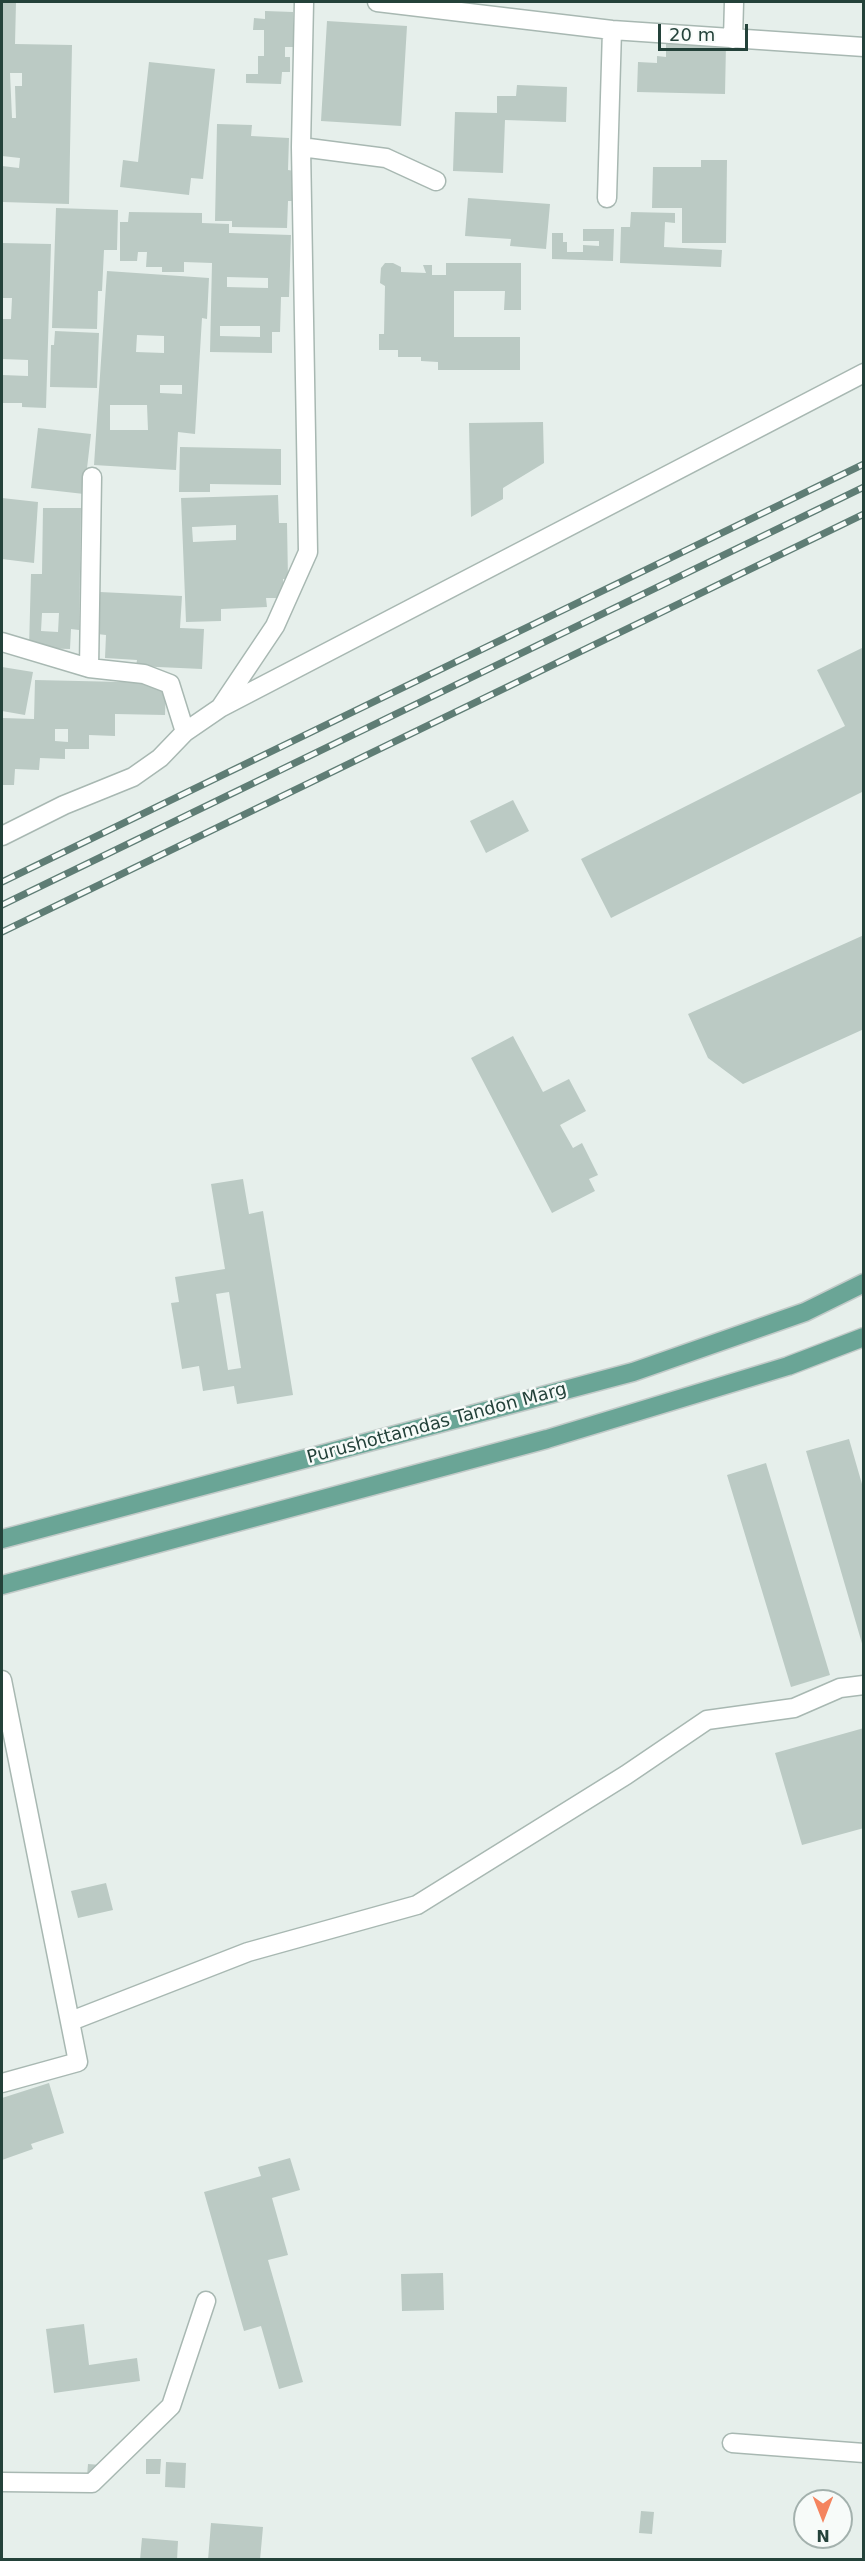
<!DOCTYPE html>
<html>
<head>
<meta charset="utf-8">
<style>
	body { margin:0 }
	#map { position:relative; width:865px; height:2561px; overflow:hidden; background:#e6efeb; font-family:"DejaVu Sans",sans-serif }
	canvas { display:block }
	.frame { position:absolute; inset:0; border:3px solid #24423a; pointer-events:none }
	.north { position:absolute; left:793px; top:2489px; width:60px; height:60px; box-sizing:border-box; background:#f7fbf9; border:2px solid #a3b1ad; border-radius:50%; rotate:180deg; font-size:16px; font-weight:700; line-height:24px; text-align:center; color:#24423a }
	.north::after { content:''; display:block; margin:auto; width:21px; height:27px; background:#f4845f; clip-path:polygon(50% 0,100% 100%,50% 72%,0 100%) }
	.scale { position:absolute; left:658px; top:24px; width:90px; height:27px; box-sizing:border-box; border:3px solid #24423a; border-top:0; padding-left:8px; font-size:18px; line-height:21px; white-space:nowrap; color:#24423a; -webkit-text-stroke:4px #f7fbf9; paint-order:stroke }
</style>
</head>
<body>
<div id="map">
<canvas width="865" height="2561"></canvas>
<div class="frame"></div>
<div class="north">N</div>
<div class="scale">20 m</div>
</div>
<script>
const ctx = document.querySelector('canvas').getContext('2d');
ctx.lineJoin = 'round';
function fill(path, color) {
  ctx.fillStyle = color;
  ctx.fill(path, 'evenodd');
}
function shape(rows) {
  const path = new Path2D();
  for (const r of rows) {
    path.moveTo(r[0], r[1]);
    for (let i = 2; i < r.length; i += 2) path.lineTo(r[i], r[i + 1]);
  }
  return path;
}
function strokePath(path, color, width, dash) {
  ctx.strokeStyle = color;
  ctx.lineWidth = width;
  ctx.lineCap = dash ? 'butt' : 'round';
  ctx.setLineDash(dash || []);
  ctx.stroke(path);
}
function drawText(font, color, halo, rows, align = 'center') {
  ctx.font = font + ' "DejaVu Sans",sans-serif';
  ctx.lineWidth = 5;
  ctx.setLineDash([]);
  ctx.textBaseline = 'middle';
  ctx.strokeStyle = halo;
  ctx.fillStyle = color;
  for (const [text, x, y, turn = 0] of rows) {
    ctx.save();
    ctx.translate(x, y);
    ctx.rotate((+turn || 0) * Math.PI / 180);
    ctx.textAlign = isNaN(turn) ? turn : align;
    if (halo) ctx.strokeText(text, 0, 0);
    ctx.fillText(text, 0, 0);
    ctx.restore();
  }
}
fill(shape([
	[2,2,16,2,15,44,72,45,69,204,2,202,2,166,19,168,20,158,2,156],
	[10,73,22,73,22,86,15,86,16,118,12,118],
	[265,11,293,12,293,47,285,47,285,57,290,57,290,72,282,72,281,84,246,83,246,74,258,74,258,56,264,56,264,30,253,30,254,18,265,19],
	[327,21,407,26,401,126,321,121],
	[666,42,726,44,725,94,637,92,638,62,657,63,657,56,666,57],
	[149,62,215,69,203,179,191,178,189,195,120,187,123,160,138,162],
	[517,85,567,87,566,122,505,120,503,173,453,171,455,112,497,113,497,96,516,96],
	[217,124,252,125,251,136,289,138,288,170,295,171,294,201,288,201,287,228,232,227,232,221,215,221],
	[701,160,727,160,726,243,682,243,682,208,652,208,653,167,701,167],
	[468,198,550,204,546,249,510,246,511,239,465,236],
	[56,208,118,210,117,250,104,250,102,291,98,291,97,329,52,328],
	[129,212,202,213,202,223,229,224,229,233,291,235,289,297,281,297,280,332,272,332,272,353,210,352,212,263,184,262,184,272,162,272,162,267,146,267,147,252,138,252,137,261,120,261,120,222,128,222],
	[227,277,268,278,268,288,227,287],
	[220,326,260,326,260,337,220,336],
	[631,212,675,213,675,223,665,222,664,247,722,250,721,267,620,263,621,227,630,227],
	[583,229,614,229,613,261,552,259,552,233,563,233,563,242,567,242,567,252,583,252,583,245,599,246,599,241,583,241],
	[2,243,51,244,46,408,22,407,22,403,2,403,2,375,28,376,28,360,2,359,2,319,11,319,12,298,2,298],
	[385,263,393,263,401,267,401,272,426,273,423,265,432,265,432,275,446,275,446,263,521,263,521,310,504,310,505,291,454,291,454,337,520,337,520,370,438,370,438,362,421,361,421,357,398,357,398,350,379,350,379,334,384,334,385,286,380,283,381,268],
	[107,271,209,278,207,319,202,318,195,434,178,432,176,470,94,465],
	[137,335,164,336,164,353,136,352],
	[160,385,182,385,182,394,160,393],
	[110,405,147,405,148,430,110,430],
	[55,331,99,333,97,388,50,387,51,345,54,345],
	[543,422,544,463,503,488,503,499,471,517,469,423],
	[38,428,91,434,84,494,31,488],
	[180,447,281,449,281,485,210,484,210,492,179,492],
	[278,495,279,523,287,523,288,579,283,579,284,598,266,598,267,607,221,609,221,621,186,622,181,498],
	[236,525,236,540,193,542,192,527],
	[2,498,38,502,34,563,2,559],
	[43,508,81,508,79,630,71,629,70,649,29,648,31,574,42,574],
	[42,613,59,613,58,632,41,631],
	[100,592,182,596,180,628,204,629,202,669,136,666,137,660,105,658,106,635,97,634],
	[864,647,864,791,611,918,581,859,845,726,817,670],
	[2,667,33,672,25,715,2,711],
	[35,680,166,683,165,715,115,714,115,736,89,735,89,749,65,749,65,759,40,758,39,770,15,769,14,785,2,785,2,718,34,719],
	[55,729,68,729,68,742,55,741],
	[513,800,529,831,486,853,470,821],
	[864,935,864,1029,743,1084,708,1058,688,1014],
	[513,1036,543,1092,569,1079,586,1111,560,1125,573,1148,582,1143,598,1175,589,1179,595,1191,552,1213,471,1058],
	[243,1179,249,1214,263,1211,293,1395,237,1404,234,1386,203,1391,199,1366,182,1369,171,1303,179,1302,175,1277,225,1269,211,1184],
	[229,1292,241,1368,228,1370,216,1294],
	[849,1439,864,1491,863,1647,806,1451],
	[766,1463,830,1675,791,1687,727,1475],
	[864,1728,864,1828,802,1845,775,1753],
	[106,1883,113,1910,78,1918,71,1891],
	[49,2083,64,2133,31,2144,33,2149,2,2160,2,2098],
	[290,2158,300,2190,272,2198,288,2255,268,2260,303,2382,279,2389,261,2326,244,2331,204,2192,261,2176,258,2167],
	[443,2273,444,2310,402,2311,401,2274],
	[84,2324,89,2365,137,2358,140,2381,54,2393,46,2329],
	[146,2459,161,2459,160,2474,146,2474],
	[166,2462,186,2463,185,2488,165,2487],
	[88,2464,101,2465,87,2476],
	[641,2511,654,2512,652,2534,639,2533],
	[211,2523,263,2527,260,2560,208,2560],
	[142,2538,178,2541,177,2560,140,2560]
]), '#bbcac4');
const minor = shape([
	[377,2,612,30,864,47],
	[733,39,734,2],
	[301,147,386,158,436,181],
	[607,198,612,30],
	[2,642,89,668,144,674,170,684,185,732],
	[89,668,92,477],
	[220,708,275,626,308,552,301,147,304,2],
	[2,836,64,805,133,777,160,758,185,732,220,708,864,373],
	[2,1680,78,2062,2,2083],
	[71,2021,248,1952,417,1905,626,1775,707,1720,794,1708,840,1688,864,1685],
	[732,2443,864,2453],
	[2,2482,92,2483,171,2406,206,2301]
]);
const major = shape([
	[2,1539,633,1372,805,1312,864,1283],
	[2,1585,547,1439,788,1366,864,1337]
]);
strokePath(minor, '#a8b8b2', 21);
strokePath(major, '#c2cac8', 21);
strokePath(minor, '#fff', 18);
strokePath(major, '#6aa596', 18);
const rail = shape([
	[2,882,864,464],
	[2,905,864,487],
	[2,932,864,514]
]);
strokePath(rail, '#5f7d75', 7);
strokePath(rail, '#f7fbf9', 4.5, [14]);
drawText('18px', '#24423a', '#f7fbf9', [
	["Purushottamdas Tandon Marg",437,1424,-15]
]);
</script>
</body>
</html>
